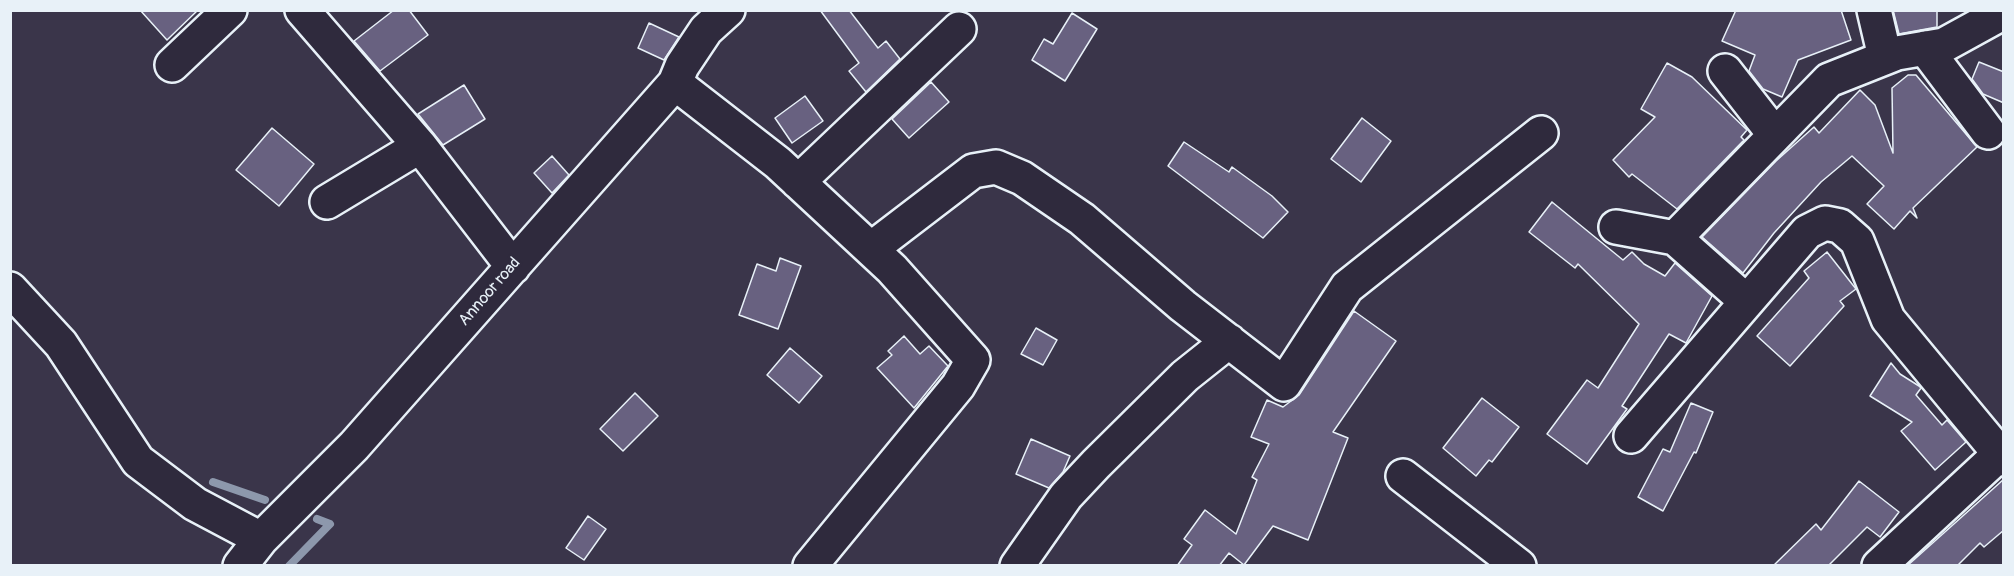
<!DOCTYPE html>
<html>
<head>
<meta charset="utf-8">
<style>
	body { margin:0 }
	#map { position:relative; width:2014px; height:576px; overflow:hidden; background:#3a354a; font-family:Pangolin,sans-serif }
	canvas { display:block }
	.frame { position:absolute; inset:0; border:12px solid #e8f1f8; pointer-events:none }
</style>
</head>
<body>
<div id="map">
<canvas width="2014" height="576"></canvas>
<div class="frame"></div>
</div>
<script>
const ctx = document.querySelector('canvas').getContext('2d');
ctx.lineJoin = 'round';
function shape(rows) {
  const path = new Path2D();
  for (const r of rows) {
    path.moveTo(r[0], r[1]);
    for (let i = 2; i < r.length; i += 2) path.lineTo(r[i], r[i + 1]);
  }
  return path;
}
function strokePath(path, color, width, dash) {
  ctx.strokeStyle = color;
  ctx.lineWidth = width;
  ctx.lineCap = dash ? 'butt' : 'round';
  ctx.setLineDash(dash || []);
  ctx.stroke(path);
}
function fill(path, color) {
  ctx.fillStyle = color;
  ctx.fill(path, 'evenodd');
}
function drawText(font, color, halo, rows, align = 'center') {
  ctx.font = font + ' Pangolin,sans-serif';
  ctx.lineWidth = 5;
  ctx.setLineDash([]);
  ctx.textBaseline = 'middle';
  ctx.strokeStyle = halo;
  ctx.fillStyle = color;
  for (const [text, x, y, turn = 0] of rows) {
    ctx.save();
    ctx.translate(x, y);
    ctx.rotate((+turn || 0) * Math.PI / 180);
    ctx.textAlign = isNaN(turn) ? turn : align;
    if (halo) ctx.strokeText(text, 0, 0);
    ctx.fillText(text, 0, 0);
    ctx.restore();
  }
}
strokePath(shape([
	[213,482,265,500],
	[289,566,330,524,317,519]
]), '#8d98ac', 8);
const building = shape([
	[140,10,198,10,167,40,140,10],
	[394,10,409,10,428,35,380,71,354,41,394,10],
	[820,10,849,10,878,48,886,41,900,59,866,92,849,71,859,63,820,10],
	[1736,10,1841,10,1851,40,1798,60,1782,97,1763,89,1749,71,1755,55,1722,41,1736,10],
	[1893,10,1937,10,1937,27,1899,34,1893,10],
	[1072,13,1097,29,1065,81,1032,60,1044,39,1053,44,1072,13],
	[649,23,679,37,664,60,638,48,649,23],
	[1979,62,2004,72,2004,103,1983,94,1972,79,1979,62],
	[1667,63,1692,77,1747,130,1741,137,1744,140,1677,209,1632,174,1629,177,1613,160,1655,117,1641,109,1667,63],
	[1908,75,1916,75,1977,147,1913,208,1917,218,1910,211,1894,229,1867,204,1884,186,1852,156,1821,182,1774,233,1743,273,1702,237,1776,161,1814,127,1819,133,1860,90,1875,105,1893,153,1892,88,1908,75],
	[931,82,949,102,909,138,892,119,931,82],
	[464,85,485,119,443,145,418,114,464,85],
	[805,96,823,121,792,143,775,118,805,96],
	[1362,118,1391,141,1361,182,1331,159,1362,118],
	[272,128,314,164,279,206,236,170,272,128],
	[1184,142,1229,172,1232,167,1272,196,1288,212,1263,238,1168,166,1184,142],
	[552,156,569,175,552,193,534,173,552,156],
	[1552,202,1623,260,1632,252,1644,264,1665,276,1675,263,1712,296,1686,343,1669,334,1622,406,1627,409,1587,464,1547,434,1587,380,1598,388,1639,324,1578,264,1575,268,1529,232,1552,202],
	[1827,252,1856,289,1840,301,1844,306,1790,366,1757,336,1809,278,1804,271,1827,252],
	[780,258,801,266,778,329,739,315,757,264,776,271,780,258],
	[1354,311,1396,341,1333,432,1348,438,1308,540,1273,526,1244,565,1229,553,1219,566,1177,566,1192,545,1184,539,1205,510,1236,534,1257,480,1252,477,1269,444,1251,437,1267,400,1283,407,1299,395,1354,311],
	[1036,328,1057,340,1043,365,1021,354,1036,328],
	[904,336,920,354,929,346,948,366,914,408,877,368,892,355,888,351,904,336],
	[790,348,822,376,799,403,767,375,790,348],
	[1891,363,1900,374,1919,386,1921,388,1916,395,1942,425,1947,420,1966,442,1935,470,1901,431,1912,422,1870,396,1891,363],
	[635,393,658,416,623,451,600,429,635,393],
	[1482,398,1519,427,1492,462,1489,460,1476,476,1443,448,1482,398],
	[1691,403,1713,412,1696,453,1694,452,1663,511,1638,497,1663,449,1670,452,1691,403],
	[1031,439,1070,456,1063,472,1049,488,1016,474,1031,439],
	[2004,479,2004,530,1984,547,1980,543,1957,566,1907,566,2004,479],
	[1859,481,1899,512,1880,537,1867,527,1828,566,1773,566,1816,524,1821,530,1859,481],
	[588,516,606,529,584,560,566,548,588,516]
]);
fill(building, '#686180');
strokePath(building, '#e8f1f8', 1.5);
const minor = shape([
	[302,10,420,146,513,267],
	[1874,10,1885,57],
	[1925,48,1988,132],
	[172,65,230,10],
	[1725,71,1775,135],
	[675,83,778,163,892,269,973,360,958,386,810,566],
	[798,182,959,29],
	[327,202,420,146],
	[1616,227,1675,238],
	[871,249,973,171,996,167,1022,178,1082,219,1183,306,1284,384,1347,287,1541,133],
	[10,289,61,344,138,461,195,504,261,539],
	[1746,301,1675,238,1829,80,1897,53,1944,45,2004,12],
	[1631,436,1807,232,1825,223,1840,226,1857,241,1888,319,2004,459],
	[1403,476,1519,566],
	[240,566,261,539,354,446,675,83,682,66,706,30,728,10],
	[1017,566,1066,496,1096,464,1185,376,1229,341],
	[1879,566,2004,450]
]);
strokePath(minor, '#e8f1f8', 38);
strokePath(minor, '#2f2a3d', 33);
drawText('16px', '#e8f1f8', '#2f2a3d', [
	["Annoor road",490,292,-49]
]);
</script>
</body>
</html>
